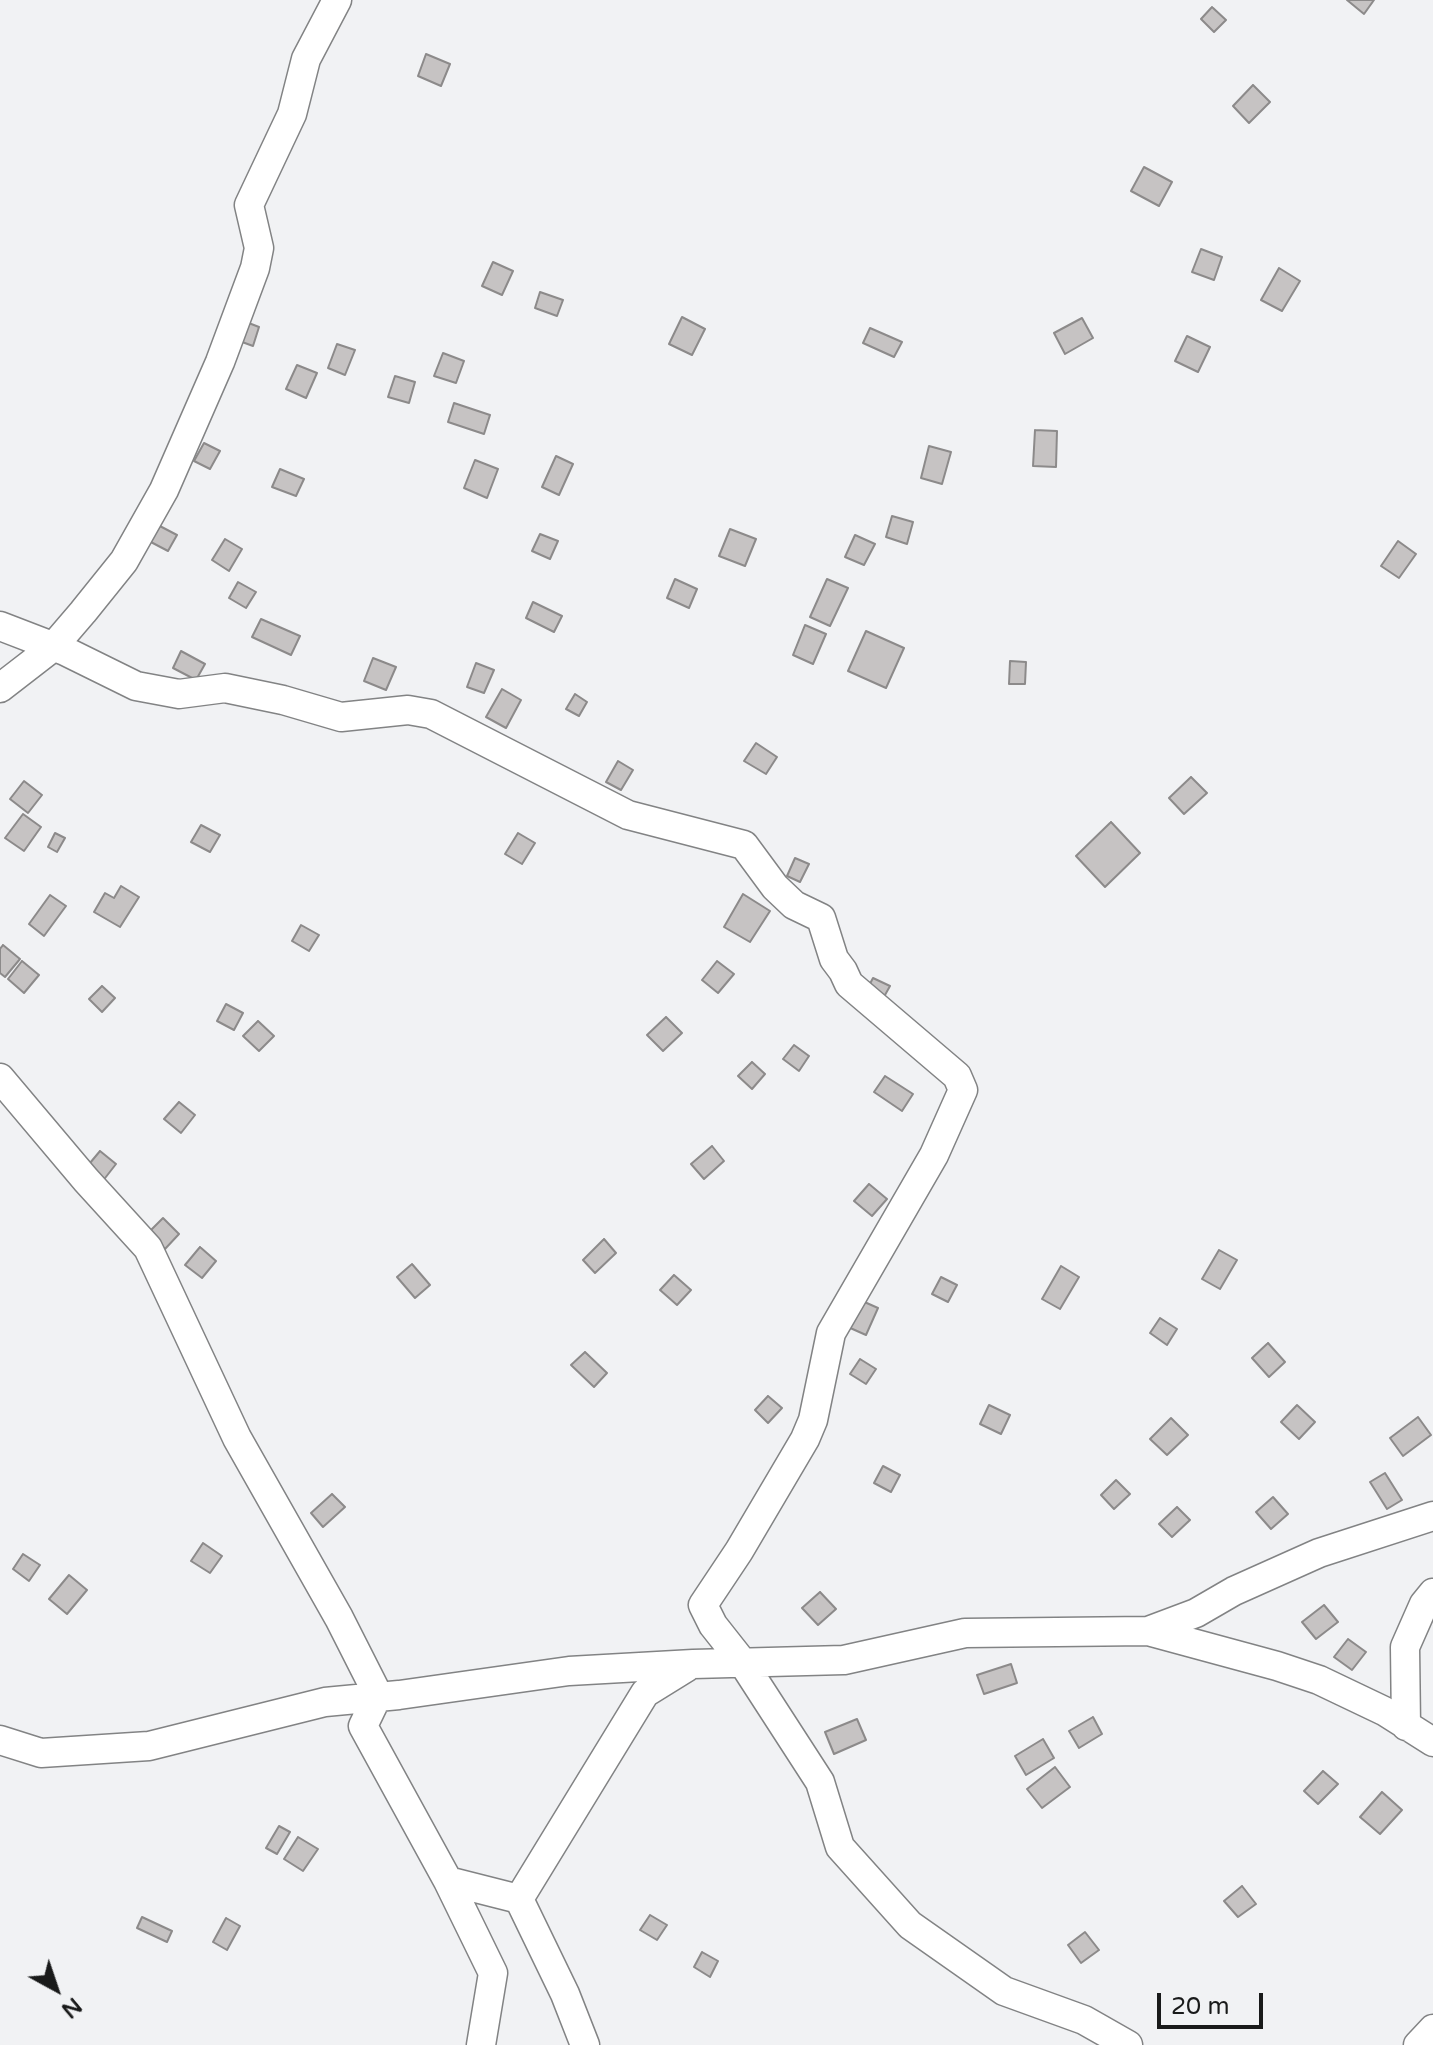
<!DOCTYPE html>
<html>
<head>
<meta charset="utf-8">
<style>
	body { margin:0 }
	#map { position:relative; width:1433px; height:2045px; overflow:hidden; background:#f1f2f4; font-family:"Varela Round",sans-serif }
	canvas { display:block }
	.north { position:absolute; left:16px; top:1949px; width:80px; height:80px; -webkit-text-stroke:6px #f1f2f4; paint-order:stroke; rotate:140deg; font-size:22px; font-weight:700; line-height:32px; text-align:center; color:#191a1a }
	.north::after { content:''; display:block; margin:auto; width:28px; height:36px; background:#191a1a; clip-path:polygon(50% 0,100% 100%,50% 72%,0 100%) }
	.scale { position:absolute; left:1157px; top:1993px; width:106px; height:36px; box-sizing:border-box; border:4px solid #191a1a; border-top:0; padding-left:10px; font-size:24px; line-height:28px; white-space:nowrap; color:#191a1a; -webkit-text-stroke:6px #f1f2f4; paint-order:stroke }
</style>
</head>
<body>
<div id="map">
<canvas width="1433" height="2045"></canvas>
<div class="north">N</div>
<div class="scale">20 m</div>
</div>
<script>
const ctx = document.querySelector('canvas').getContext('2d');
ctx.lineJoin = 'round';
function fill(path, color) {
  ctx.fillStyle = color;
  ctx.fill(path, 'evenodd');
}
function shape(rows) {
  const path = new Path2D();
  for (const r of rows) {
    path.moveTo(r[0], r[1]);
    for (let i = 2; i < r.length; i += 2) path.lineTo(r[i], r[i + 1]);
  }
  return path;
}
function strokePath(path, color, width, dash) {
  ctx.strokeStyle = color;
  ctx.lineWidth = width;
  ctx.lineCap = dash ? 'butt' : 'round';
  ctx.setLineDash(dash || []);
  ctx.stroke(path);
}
const building = shape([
	[1347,0,1374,0,1364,14,1347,0],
	[1212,7,1226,20,1214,32,1201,19,1212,7],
	[426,54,450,64,441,86,418,76,426,54],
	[1253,85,1270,102,1249,123,1233,106,1253,85],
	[1144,167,1172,182,1159,206,1131,191,1144,167],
	[1201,249,1222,257,1214,280,1192,272,1201,249],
	[493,262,513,271,502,295,482,286,493,262],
	[1279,268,1300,281,1282,311,1261,300,1279,268],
	[540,292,563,300,557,316,535,308,540,292],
	[682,317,705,329,692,355,669,344,682,317],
	[1082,318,1093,338,1065,354,1054,333,1082,318],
	[241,320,259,327,253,346,234,339,241,320],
	[870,328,902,342,894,357,863,343,870,328],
	[1187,336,1210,347,1198,372,1175,361,1187,336],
	[337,344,355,350,345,375,328,368,337,344],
	[443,353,464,361,456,383,434,376,443,353],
	[297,365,317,373,306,398,286,389,297,365],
	[395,376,415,382,409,403,388,397,395,376],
	[454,403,490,415,484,434,448,422,454,403],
	[1035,430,1057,431,1056,467,1033,466,1035,430],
	[204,443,220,451,210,469,194,461,204,443],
	[929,446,951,452,942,484,921,478,929,446],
	[556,456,573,464,559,495,542,487,556,456],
	[475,460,498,469,487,498,464,488,475,460],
	[280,469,304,479,296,496,272,487,280,469],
	[892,516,913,522,907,544,886,537,892,516],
	[156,524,177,535,168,551,147,540,156,524],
	[730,529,756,539,745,566,719,556,730,529],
	[540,534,558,541,550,559,532,551,540,534],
	[855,535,875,544,864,565,845,557,855,535],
	[225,539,242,549,229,571,212,560,225,539],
	[1398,541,1416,554,1399,578,1381,566,1398,541],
	[675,579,697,589,689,608,667,598,675,579],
	[827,579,848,588,830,626,810,617,827,579],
	[238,582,256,592,246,608,229,598,238,582],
	[533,602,562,616,554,632,526,618,533,602],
	[261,619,300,636,291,655,252,637,261,619],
	[805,625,826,634,813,664,793,655,805,625],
	[866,631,904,648,886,688,848,671,866,631],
	[181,651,205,664,196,680,173,668,181,651],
	[373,658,396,667,386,690,364,681,373,658],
	[1010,661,1026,662,1025,684,1009,684,1010,661],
	[476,663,494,670,484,693,467,687,476,663],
	[502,689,521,700,506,728,486,717,502,689],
	[575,694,587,702,579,716,566,709,575,694],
	[756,743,777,757,766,774,744,761,756,743],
	[618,761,633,770,621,790,606,782,618,761],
	[1191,777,1207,793,1184,814,1169,798,1191,777],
	[24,781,42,795,28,813,10,799,24,781],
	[23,814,41,827,24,851,5,838,23,814],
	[1111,822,1140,853,1105,887,1076,856,1111,822],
	[201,825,220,835,210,852,191,842,201,825],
	[55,833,65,838,57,852,48,847,55,833],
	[518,833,535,843,522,864,505,854,518,833],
	[795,858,809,864,800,882,787,876,795,858],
	[121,886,139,897,120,927,94,912,105,893,114,898,121,886],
	[743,894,770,911,750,942,724,927,743,894],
	[50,895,66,906,44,936,29,924,50,895],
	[301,925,319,935,309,951,292,941,301,925],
	[3,945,20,959,5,977,0,973,0,949,3,945],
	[22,961,39,975,24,993,8,979,22,961],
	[717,961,734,974,718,993,702,980,717,961],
	[873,978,890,986,880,1004,864,995,873,978],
	[102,986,115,998,102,1012,89,999,102,986],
	[226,1004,243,1013,234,1030,217,1021,226,1004],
	[666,1017,682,1033,663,1051,647,1035,666,1017],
	[258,1021,274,1036,259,1051,243,1036,258,1021],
	[794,1045,809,1056,799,1071,783,1059,794,1045],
	[752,1062,765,1074,752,1089,738,1076,752,1062],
	[885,1076,913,1094,902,1111,874,1092,885,1076],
	[179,1102,195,1115,181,1133,164,1119,179,1102],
	[712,1146,724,1161,704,1179,691,1164,712,1146],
	[100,1151,116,1164,102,1182,85,1169,100,1151],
	[869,1184,887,1199,872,1216,854,1201,869,1184],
	[163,1218,179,1234,165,1249,148,1233,163,1218],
	[604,1239,616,1253,595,1273,583,1260,604,1239],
	[200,1247,216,1261,202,1278,185,1265,200,1247],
	[1219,1250,1237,1260,1220,1289,1202,1279,1219,1250],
	[412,1264,430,1285,415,1298,397,1277,412,1264],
	[1061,1266,1079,1277,1060,1309,1042,1299,1061,1266],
	[674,1275,691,1290,677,1305,660,1290,674,1275],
	[941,1277,957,1285,948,1302,932,1294,941,1277],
	[860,1300,878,1308,866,1335,848,1327,860,1300],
	[1160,1318,1177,1329,1167,1345,1150,1333,1160,1318],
	[1268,1343,1285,1362,1269,1377,1252,1358,1268,1343],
	[585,1352,607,1373,594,1387,571,1365,585,1352],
	[860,1359,876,1369,866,1384,850,1374,860,1359],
	[768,1396,782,1408,768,1423,755,1410,768,1396],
	[989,1405,1010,1415,1001,1434,980,1424,989,1405],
	[1297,1405,1315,1422,1299,1439,1281,1422,1297,1405],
	[1418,1417,1431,1435,1403,1456,1390,1438,1418,1417],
	[1171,1418,1188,1435,1167,1455,1150,1439,1171,1418],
	[883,1466,900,1475,891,1492,874,1483,883,1466],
	[1385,1473,1402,1500,1387,1509,1370,1482,1385,1473],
	[1116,1480,1130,1494,1114,1509,1101,1495,1116,1480],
	[332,1494,345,1507,323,1527,311,1513,332,1494],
	[1273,1497,1288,1514,1271,1529,1256,1512,1273,1497],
	[1177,1507,1190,1520,1172,1537,1159,1524,1177,1507],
	[203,1543,222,1556,210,1573,191,1561,203,1543],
	[23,1554,40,1565,29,1581,13,1569,23,1554],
	[69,1575,87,1590,67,1614,49,1599,69,1575],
	[820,1592,836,1609,818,1625,802,1608,820,1592],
	[1324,1605,1338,1622,1316,1639,1302,1622,1324,1605],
	[1348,1639,1366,1652,1352,1670,1334,1657,1348,1639],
	[1011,1664,1017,1683,984,1694,977,1675,1011,1664],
	[1093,1717,1102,1734,1079,1748,1069,1731,1093,1717],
	[857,1719,866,1740,834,1754,825,1732,857,1719],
	[1043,1739,1054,1758,1026,1775,1015,1756,1043,1739],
	[1055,1767,1070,1787,1042,1808,1027,1789,1055,1767],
	[1323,1771,1338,1784,1318,1804,1304,1791,1323,1771],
	[1382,1792,1402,1810,1380,1834,1360,1817,1382,1792],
	[279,1826,290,1832,277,1854,266,1848,279,1826],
	[298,1837,318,1849,303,1871,284,1859,298,1837],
	[1242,1886,1256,1904,1238,1917,1224,1901,1242,1886],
	[650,1915,667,1925,657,1940,640,1930,650,1915],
	[142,1917,172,1931,167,1942,137,1928,142,1917],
	[226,1918,240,1926,227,1950,213,1942,226,1918],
	[1085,1932,1099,1950,1081,1963,1068,1945,1085,1932],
	[702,1952,718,1961,710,1977,694,1967,702,1952]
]);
fill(building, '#c6c3c3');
strokePath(building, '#8c8a8a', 2);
const minor = shape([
	[0,626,65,651,136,686,179,694,225,688,283,700,341,717,408,710,431,714,628,815,744,845,775,887,794,905,821,918,834,959,843,971,849,984,957,1076,963,1090,934,1155,831,1333,813,1420,805,1439,739,1551,703,1605,713,1625,743,1663,820,1782,840,1847,910,1925,1004,1991,1084,2020,1128,2045],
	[0,688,53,647,83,612,124,561,164,490,220,362,255,268,259,248,249,205,292,114,306,59,337,0],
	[0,1078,86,1180,148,1248,237,1438,339,1618,378,1695,363,1726,448,1881,493,1973,481,2045],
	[1148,1631,1196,1613,1234,1591,1319,1553,1433,1516],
	[1406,1726,1405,1647,1424,1604,1433,1593],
	[0,1740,41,1753,149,1746,325,1702,399,1695,569,1671,693,1664,844,1660,965,1633,1148,1631,1277,1666,1319,1680,1384,1711,1433,1742],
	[448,1881,519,1899],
	[519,1899,645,1693,687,1667],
	[519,1899,565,1994,585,2045],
	[1418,2045,1433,2029]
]);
strokePath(minor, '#828384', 31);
strokePath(minor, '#fff', 28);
</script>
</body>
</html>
